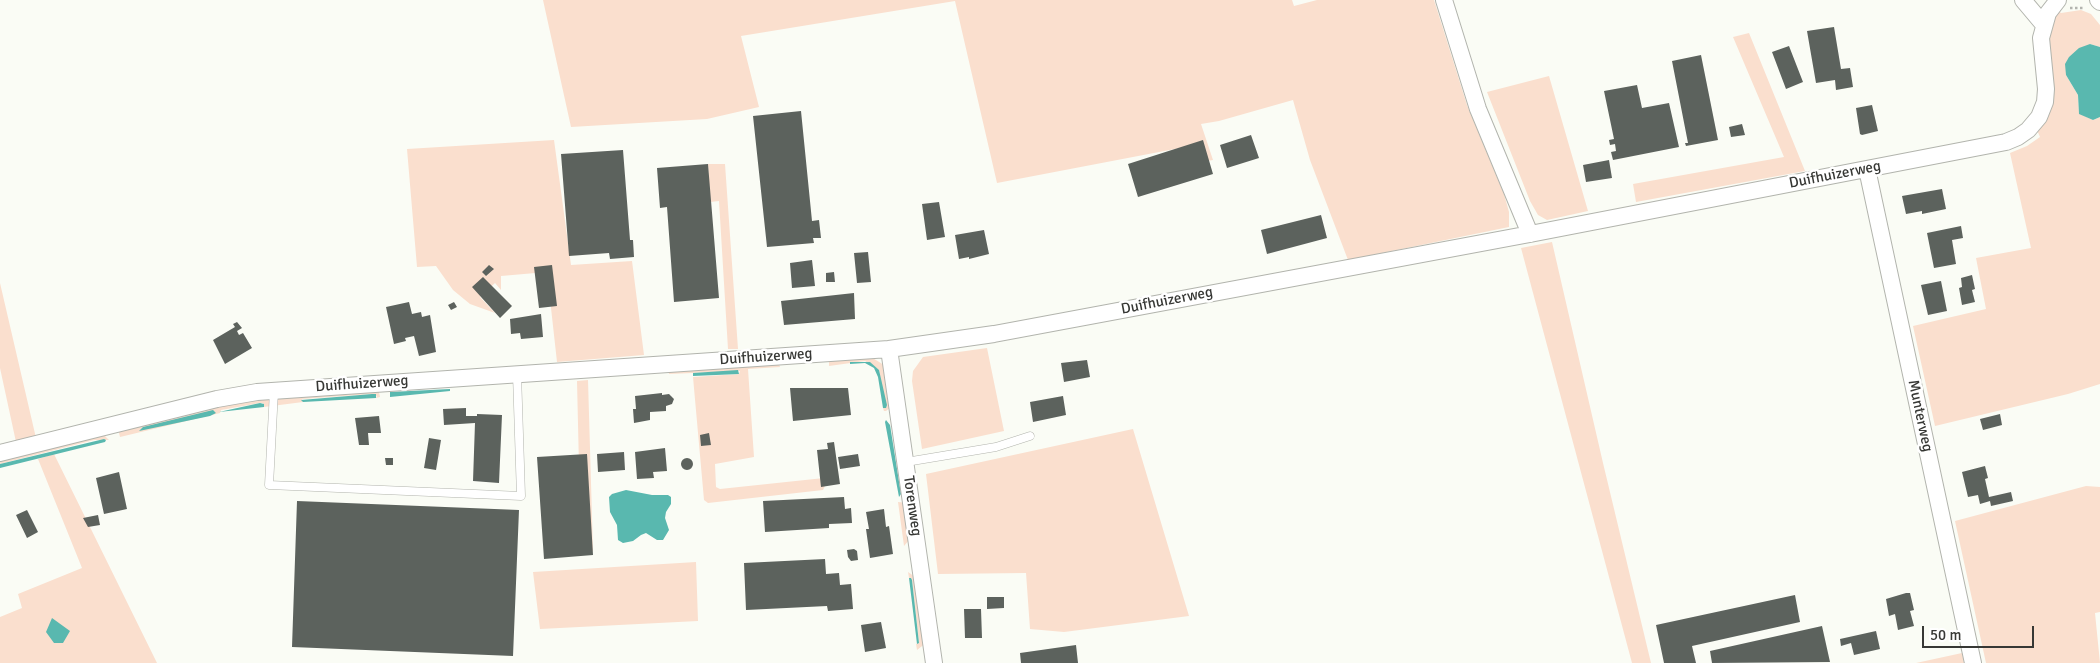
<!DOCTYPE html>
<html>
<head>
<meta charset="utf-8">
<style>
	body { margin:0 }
	#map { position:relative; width:2100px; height:663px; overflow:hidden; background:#fafcf5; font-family:Signika,sans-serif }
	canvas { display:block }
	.scale { position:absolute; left:1922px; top:626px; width:112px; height:22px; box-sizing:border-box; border:2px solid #373835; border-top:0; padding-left:6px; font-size:15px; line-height:18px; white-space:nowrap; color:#373835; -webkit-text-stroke:4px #fff; paint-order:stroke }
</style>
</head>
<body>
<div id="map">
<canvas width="2100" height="663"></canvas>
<div class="scale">50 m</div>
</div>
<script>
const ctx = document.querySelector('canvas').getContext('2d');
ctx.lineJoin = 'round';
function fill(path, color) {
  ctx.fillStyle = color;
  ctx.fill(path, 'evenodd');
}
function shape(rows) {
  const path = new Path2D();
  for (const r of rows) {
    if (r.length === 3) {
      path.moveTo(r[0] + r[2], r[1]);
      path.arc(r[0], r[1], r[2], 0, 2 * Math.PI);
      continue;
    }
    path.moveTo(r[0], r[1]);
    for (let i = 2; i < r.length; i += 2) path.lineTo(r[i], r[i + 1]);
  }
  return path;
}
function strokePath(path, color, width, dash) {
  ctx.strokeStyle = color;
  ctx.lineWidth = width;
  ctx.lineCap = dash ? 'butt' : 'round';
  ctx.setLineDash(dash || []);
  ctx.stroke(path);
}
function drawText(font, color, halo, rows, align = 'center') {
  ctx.font = font + ' Signika,sans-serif';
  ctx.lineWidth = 5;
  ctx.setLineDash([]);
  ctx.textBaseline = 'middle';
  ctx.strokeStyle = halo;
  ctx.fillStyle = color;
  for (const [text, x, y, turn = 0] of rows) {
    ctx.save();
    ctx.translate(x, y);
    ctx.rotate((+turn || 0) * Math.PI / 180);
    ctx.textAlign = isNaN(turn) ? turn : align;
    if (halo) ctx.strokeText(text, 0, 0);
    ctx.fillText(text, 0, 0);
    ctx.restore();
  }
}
fill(shape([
	[543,0,1292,0,1294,6,1317,0,1434,0,1467,105,1504,194,1509,212,1509,227,1348,260,1310,160,1293,100,1219,121,1201,124,1213,160,1185,165,1180,148,997,183,955,1,741,36,759,107,707,119,571,127],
	[2058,10,2061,13,2081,10,2091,14,2100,25,2100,47,2090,44,2066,75,2078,95,2079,113,2093,120,2100,117,2100,384,2068,394,1935,426,1913,326,1986,309,1976,258,2031,248,2010,153,2027,146,2040,137,2037,130,2052,106,2054,90,2048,41,2051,25],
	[1749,33,1805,171,1636,202,1633,184,1784,157,1733,37],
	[1549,76,1588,211,1547,220,1538,215,1530,201,1487,92],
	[554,140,571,265,632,261,644,355,557,362,547,272,501,276,501,290,495,283,480,297,495,313,470,304,453,290,436,266,417,267,407,149],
	[708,164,725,164,738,349,728,349,719,201,710,202],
	[1552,242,1603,463,1651,663,1632,663,1521,248],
	[0,283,36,438,16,442,0,368],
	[987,348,1004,431,922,449,912,381,913,371,923,357],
	[871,357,884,365,891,407,886,411,884,411,883,408,885,408,879,370,865,361,829,366,829,359],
	[779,364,780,367,748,369,754,457,715,464,716,487,720,489,824,478,825,486,823,490,708,503,704,500,693,377,739,374,740,371,669,374,668,369],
	[588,380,593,551,581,553,577,381],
	[378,388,380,397,376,398,377,396,372,394,302,399,303,402,264,407,263,403,260,403,221,410,220,413,120,437,119,433,120,428,250,398],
	[1133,429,1189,616,1064,632,1030,629,1026,573,938,574,926,474],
	[102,433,109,440,94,440,0,464,0,458],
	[54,454,157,663,0,663,0,617,22,608,18,594,82,568,38,459],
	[2086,486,2100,487,2100,612,2095,613,2100,663,1986,663,1955,521],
	[898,502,907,503,910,539,904,546],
	[696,562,698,621,540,629,533,572],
	[908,572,918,579,926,643,917,650,916,644,919,643,912,580,911,578,909,578],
	[1962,653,1964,663,1916,663]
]), '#fadfce');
fill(shape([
	[2090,44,2100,47,2100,117,2093,120,2079,114,2078,95,2066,75,2065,64,2069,57,2079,48],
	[850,362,870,362,879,370,887,405,886,408,883,408,878,377,874,368,865,363,850,364],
	[738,370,739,374,693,376,693,373],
	[450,389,450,391,390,397,390,392],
	[372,394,376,394,376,398,303,402,301,400],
	[260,403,264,404,264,407,219,412],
	[213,410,216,413,210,416,139,431,143,427],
	[886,420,890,425,901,494,899,497,885,422],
	[104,439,106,440,105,442,0,468,0,464],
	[626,490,652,495,668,495,671,497,671,504,666,512,665,518,669,530,663,540,657,540,646,533,641,535,633,541,623,543,618,540,617,525,610,512,609,497,612,494],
	[909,578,911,578,912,580,919,643,917,644],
	[52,618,70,631,63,643,54,643,46,632]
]), '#59b8af');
fill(shape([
	[1834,27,1841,69,1850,68,1853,87,1836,90,1835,80,1816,83,1807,31],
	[1789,46,1803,82,1786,89,1772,52],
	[1701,55,1718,140,1686,146,1685,143,1688,143,1672,61],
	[1637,85,1642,108,1669,103,1679,147,1613,160,1611,152,1616,151,1615,144,1610,145,1609,140,1614,139,1604,91],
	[1872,105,1878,131,1862,135,1860,134,1856,108],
	[801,111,812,221,819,220,821,238,813,238,814,243,767,247,753,116],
	[1742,124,1745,135,1731,137,1729,127],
	[1251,135,1259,158,1227,168,1220,145],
	[1203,140,1213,174,1138,197,1128,164],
	[623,150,630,240,633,240,634,257,610,259,609,253,569,256,561,154],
	[1609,160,1612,178,1586,182,1583,165],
	[708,164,719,298,674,302,667,207,660,208,657,168],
	[1942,189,1946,209,1922,214,1922,211,1906,214,1902,196],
	[939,202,945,237,927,240,922,204],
	[1321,215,1327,238,1267,254,1261,230],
	[1961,226,1963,238,1952,240,1956,264,1934,268,1927,233],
	[984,230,989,254,969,259,969,257,959,259,955,235],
	[868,252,871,282,857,283,854,253],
	[812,260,815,286,792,288,790,263],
	[489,265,494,269,486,276,482,272],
	[552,265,557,306,539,308,534,267],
	[834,272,835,282,826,282,826,273],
	[1972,275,1975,289,1972,290,1975,302,1962,305,1959,288,1962,287,1961,278],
	[483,277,512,306,500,318,472,287],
	[1941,281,1947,311,1928,315,1921,285],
	[854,293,855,319,784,325,781,301],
	[409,302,412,314,421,312,422,317,430,315,436,352,419,356,414,336,405,338,406,341,394,344,386,307],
	[454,302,457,307,451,310,448,305],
	[541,314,543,337,521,339,520,333,511,334,510,319],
	[237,322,242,328,237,331,239,335,243,333,252,348,225,364,213,340,235,327,233,324],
	[1087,360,1090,377,1064,382,1061,363],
	[790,388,848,388,851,415,793,421],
	[662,393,662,395,669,394,674,399,672,404,666,406,666,411,650,412,650,420,634,423,633,409,636,409,635,396],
	[1063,396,1066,415,1033,422,1030,402],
	[466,408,466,416,477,416,477,414,502,415,499,483,473,481,475,423,444,425,443,409],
	[2000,414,2002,425,1983,430,1980,419],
	[379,416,381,433,368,433,369,445,359,445,355,418],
	[709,433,711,445,701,446,700,435],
	[429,438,441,440,436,470,424,468],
	[834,442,840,484,821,487,817,450,828,449,827,443],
	[665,448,667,471,653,472,654,478,637,479,635,452],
	[624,452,625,470,598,472,597,454],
	[587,454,593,555,544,559,537,457],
	[858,454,860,466,840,469,838,457],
	[385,458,393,458,393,465,386,465],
	[687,464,6],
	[1985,466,1988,478,1985,479,1989,497,2011,492,2013,501,1991,506,1990,501,1980,504,1978,495,1968,497,1962,472],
	[119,472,127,509,104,514,96,478],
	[844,497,845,509,851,508,852,523,829,524,829,528,765,532,763,501],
	[297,501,519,510,513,656,292,647],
	[884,509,886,527,889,526,893,554,870,558,866,529,869,529,866,512],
	[27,510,38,532,27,538,16,515],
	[98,515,100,525,88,527,83,518],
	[854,549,857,551,858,560,851,561,848,557,847,550],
	[825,559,826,574,839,573,840,585,851,584,853,609,828,611,827,606,746,610,744,563],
	[1906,593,1910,593,1914,610,1910,611,1914,626,1898,630,1895,614,1889,616,1886,599],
	[1795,595,1800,622,1692,646,1696,663,1664,663,1656,625],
	[987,597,1004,597,1004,608,987,609],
	[964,609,981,609,982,638,965,638],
	[881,622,886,648,865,652,861,625],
	[1822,626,1830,662,1712,663,1710,651],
	[1876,631,1880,649,1854,655,1851,643,1841,646,1840,639],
	[1076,645,1078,663,1021,663,1020,653]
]), '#5c625d');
const lane = shape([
	[274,391,269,485,521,496,517,374],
	[906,462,996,447,1030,436]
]);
const street = shape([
	[1444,0,1478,109,1530,234],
	[2023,0,2044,25],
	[2098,0,2100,2],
	[1867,169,1973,663],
	[889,349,934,663],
	[0,453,217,399,257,392,889,349,994,334,1530,234,2006,142,2018,137,2028,130,2039,117,2045,102,2046,89,2041,38,2048,13,2058,0]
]);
strokePath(lane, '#b2b4ad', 9);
strokePath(street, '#b2b4ad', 18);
strokePath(shape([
	[2070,8,2084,8]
]), '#b3b4af', 2.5, [2.5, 2.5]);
strokePath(lane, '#fff', 8);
strokePath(street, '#fff', 16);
drawText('15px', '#373835', '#fff', [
	["Duifhuizerweg",1835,175,-11],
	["Duifhuizerweg",1167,301,-11],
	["Duifhuizerweg",766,357,-4],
	["Duifhuizerweg",362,384,-4],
	["Munterweg",1920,416,78],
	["Torenweg",912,506,82]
]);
</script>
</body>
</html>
